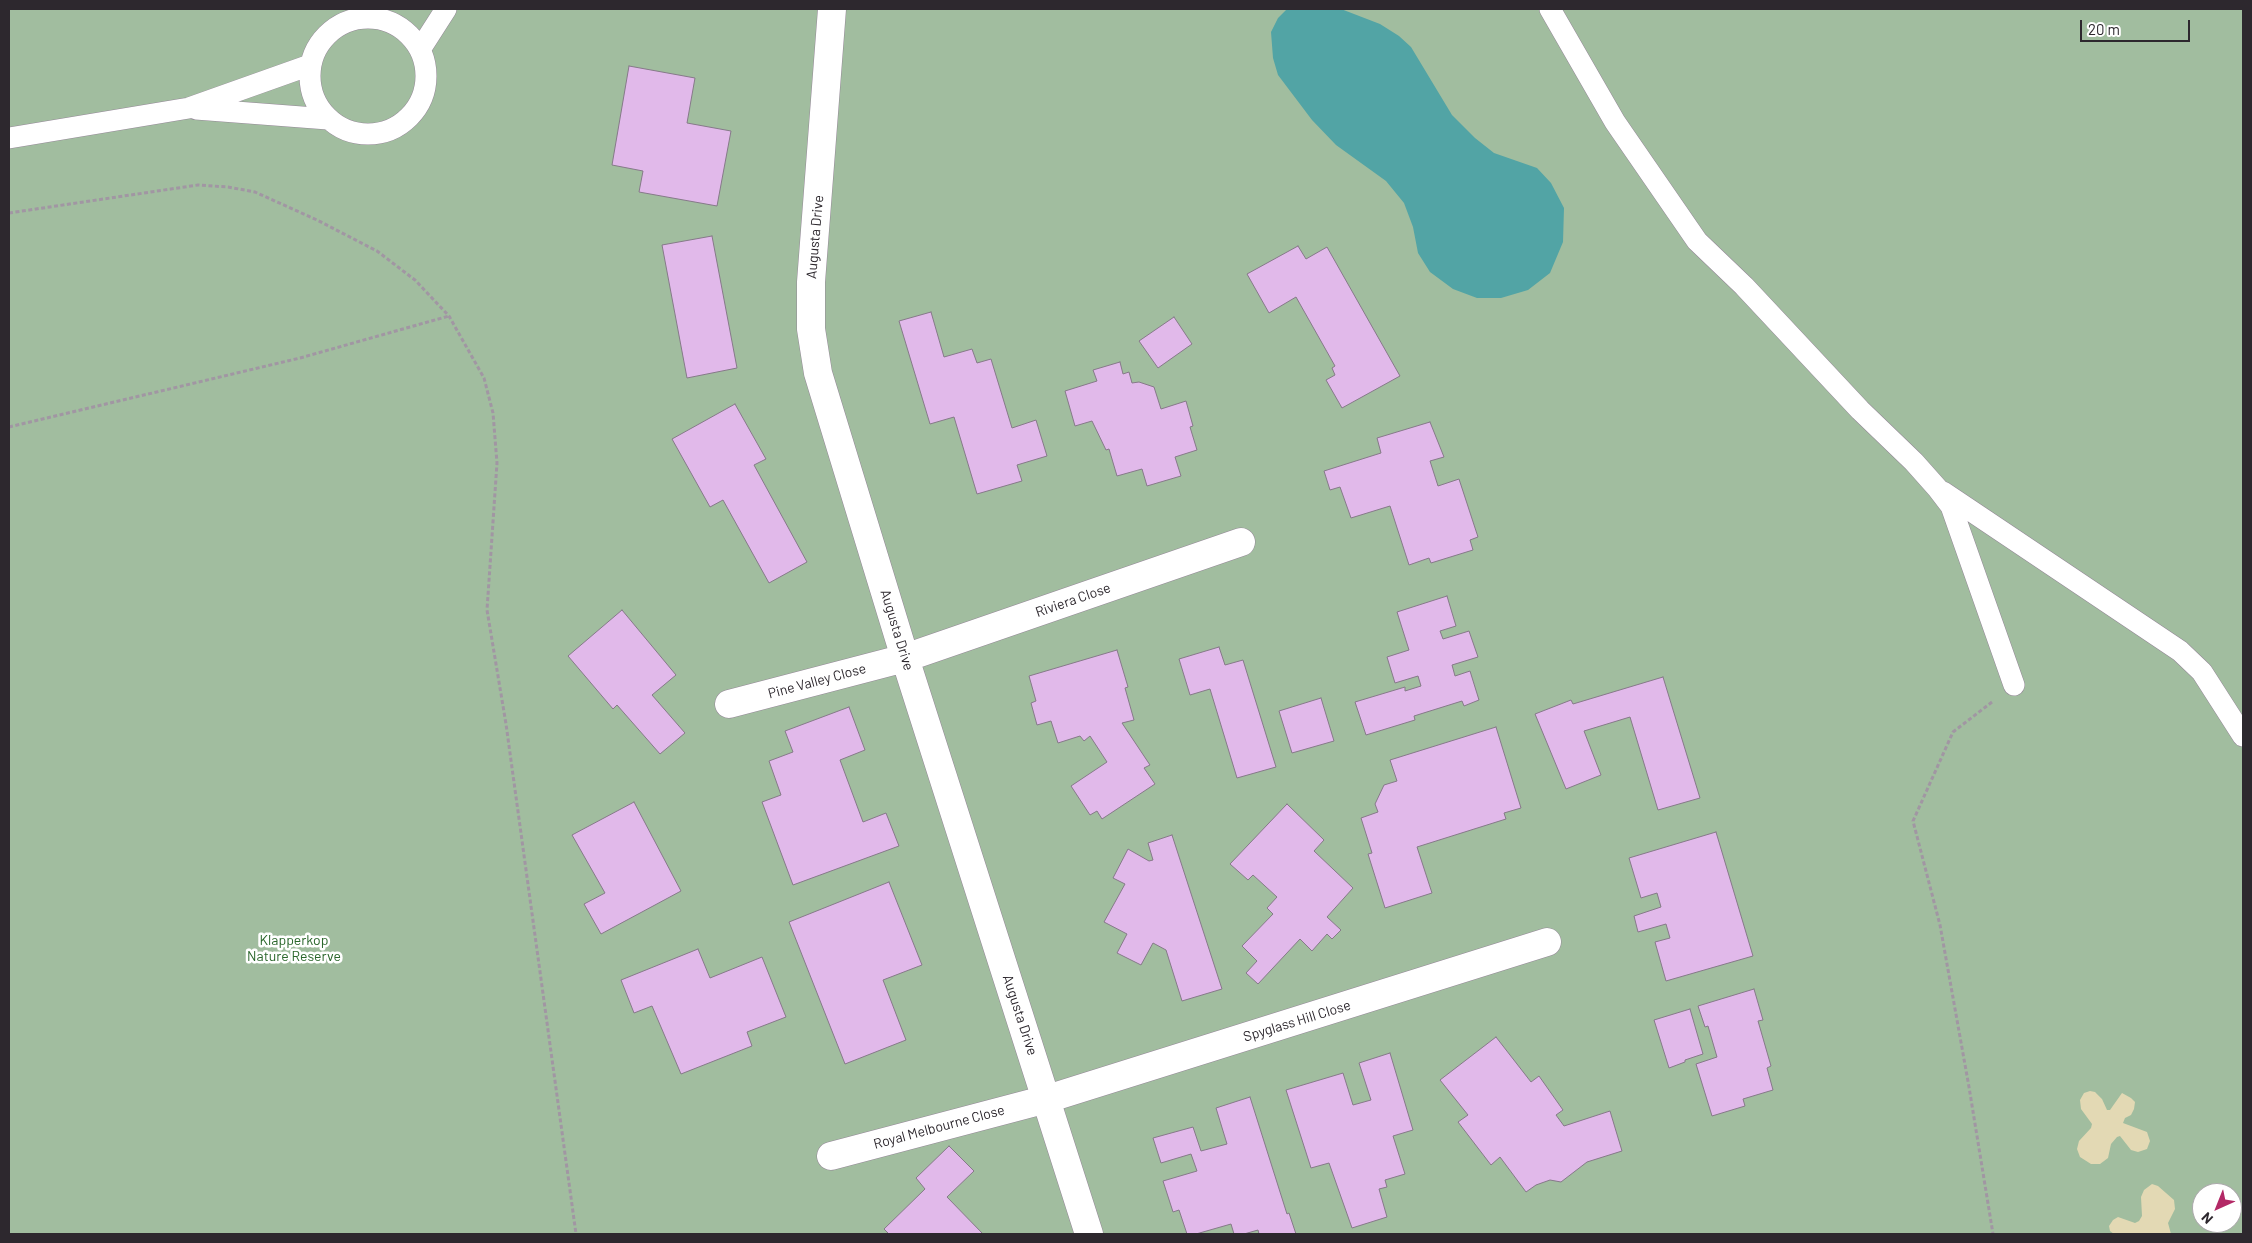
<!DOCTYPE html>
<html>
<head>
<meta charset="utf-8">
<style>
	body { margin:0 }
	#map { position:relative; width:2252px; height:1243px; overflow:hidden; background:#ebddee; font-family:Barlow,sans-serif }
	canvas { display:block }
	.frame { position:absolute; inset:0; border:10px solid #2d282e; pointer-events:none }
	.north { position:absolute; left:2192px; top:1183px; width:50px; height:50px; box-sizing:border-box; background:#fff; border:1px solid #aba9ab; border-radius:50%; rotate:224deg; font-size:14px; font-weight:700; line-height:20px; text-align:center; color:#2d282e }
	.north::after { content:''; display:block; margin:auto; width:18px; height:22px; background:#b32966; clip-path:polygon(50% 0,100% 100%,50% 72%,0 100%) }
	.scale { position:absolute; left:2080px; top:20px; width:110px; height:22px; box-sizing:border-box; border:2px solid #2d282e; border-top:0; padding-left:6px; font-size:15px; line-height:18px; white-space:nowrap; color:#2d282e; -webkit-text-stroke:4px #fff; paint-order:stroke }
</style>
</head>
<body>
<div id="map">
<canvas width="2252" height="1243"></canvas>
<div class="frame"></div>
<div class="north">N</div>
<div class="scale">20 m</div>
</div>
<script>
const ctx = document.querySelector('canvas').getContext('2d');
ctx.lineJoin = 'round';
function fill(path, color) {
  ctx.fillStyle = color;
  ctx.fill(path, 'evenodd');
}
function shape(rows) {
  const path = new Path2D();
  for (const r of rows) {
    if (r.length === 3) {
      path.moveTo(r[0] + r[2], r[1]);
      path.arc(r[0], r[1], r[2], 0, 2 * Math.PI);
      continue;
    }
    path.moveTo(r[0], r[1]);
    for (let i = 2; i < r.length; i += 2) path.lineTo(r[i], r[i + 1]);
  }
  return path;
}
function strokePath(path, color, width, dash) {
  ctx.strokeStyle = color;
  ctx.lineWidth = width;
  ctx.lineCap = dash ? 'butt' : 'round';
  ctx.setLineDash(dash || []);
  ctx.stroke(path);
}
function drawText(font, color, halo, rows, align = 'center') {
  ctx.font = font + ' Barlow,sans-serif';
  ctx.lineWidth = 5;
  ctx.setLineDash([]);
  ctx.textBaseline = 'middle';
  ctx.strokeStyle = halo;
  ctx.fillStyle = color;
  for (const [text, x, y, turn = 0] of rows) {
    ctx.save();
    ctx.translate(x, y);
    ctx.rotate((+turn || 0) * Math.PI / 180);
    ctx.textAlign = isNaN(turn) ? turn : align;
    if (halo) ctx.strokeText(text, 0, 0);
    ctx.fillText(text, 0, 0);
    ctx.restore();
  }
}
fill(shape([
	[9,9,2243,9,2243,1234,9,1234],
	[2202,1193,2232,1193,2232,1223,2202,1223]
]), '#a1bd9f');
fill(shape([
	[2090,1091,2095,1092,2102,1099,2107,1110,2110,1110,2122,1093,2131,1098,2135,1102,2134,1109,2131,1115,2125,1118,2123,1123,2147,1132,2150,1141,2147,1149,2138,1152,2131,1150,2120,1136,2117,1137,2111,1144,2108,1158,2100,1164,2091,1164,2080,1157,2077,1149,2079,1141,2091,1128,2092,1124,2081,1109,2080,1100,2084,1093],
	[2152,1184,2158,1186,2174,1200,2175,1209,2168,1223,2171,1234,2114,1234,2110,1231,2109,1226,2113,1220,2118,1217,2135,1223,2139,1221,2142,1216,2141,1197,2144,1190]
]), '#e3d9b4');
fill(shape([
	[1287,9,1341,9,1380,24,1399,36,1411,47,1452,115,1475,138,1494,153,1537,168,1551,183,1564,208,1563,242,1550,273,1528,290,1501,298,1477,298,1453,289,1430,272,1418,253,1413,227,1404,203,1386,181,1336,145,1312,120,1278,75,1273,58,1271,32,1278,18]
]), '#52a4a5');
const building = shape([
	[629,66,695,78,687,123,731,131,717,206,639,192,643,171,612,165,629,66],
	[712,236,737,368,687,378,662,245,712,236],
	[1298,246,1306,259,1327,247,1400,376,1342,408,1326,380,1335,375,1332,368,1335,366,1296,297,1269,313,1247,274,1298,246],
	[931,312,944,357,972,349,977,363,991,359,1012,428,1036,420,1047,456,1017,465,1022,481,977,494,954,417,930,424,899,321,931,312],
	[1174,317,1192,344,1158,368,1139,341,1174,317],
	[1120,362,1123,374,1129,372,1132,383,1139,382,1154,387,1161,409,1186,401,1193,426,1190,427,1197,450,1175,457,1181,476,1147,486,1142,469,1117,476,1109,449,1106,450,1092,421,1075,426,1065,391,1097,381,1093,370,1120,362],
	[735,404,766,459,754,465,807,562,769,583,723,500,710,507,672,439,735,404],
	[1430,422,1444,457,1430,461,1438,486,1459,479,1478,537,1470,540,1473,550,1431,563,1429,558,1409,565,1390,506,1351,518,1340,487,1330,490,1324,471,1381,453,1377,438,1430,422],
	[1447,596,1456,626,1440,631,1443,639,1469,631,1478,657,1452,665,1455,676,1470,671,1479,700,1464,706,1462,701,1414,716,1415,720,1366,735,1355,702,1405,687,1405,691,1421,686,1418,676,1395,683,1387,657,1409,650,1397,612,1447,596],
	[622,610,676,675,652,695,685,733,660,754,617,705,613,709,568,656,622,610],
	[1219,647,1225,665,1243,660,1276,767,1237,778,1210,689,1190,695,1179,659,1219,647],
	[1117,650,1128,687,1125,688,1134,720,1122,723,1150,765,1144,768,1155,784,1102,819,1097,811,1090,815,1071,786,1107,762,1090,736,1084,741,1080,736,1058,743,1051,721,1037,725,1031,703,1036,701,1029,676,1117,650],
	[1663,677,1700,798,1658,810,1630,717,1584,731,1601,775,1566,789,1535,714,1571,700,1573,704,1663,677],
	[1321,698,1334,741,1292,753,1279,711,1321,698],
	[849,707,865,750,840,760,863,822,886,813,899,846,793,885,762,802,781,795,769,761,793,752,785,731,849,707],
	[1496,727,1521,808,1504,813,1506,819,1417,847,1432,893,1385,908,1368,854,1372,853,1361,818,1378,812,1375,804,1384,785,1397,781,1390,760,1496,727],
	[634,802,681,891,601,934,584,904,605,893,572,835,634,802],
	[1287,804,1324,840,1314,851,1353,888,1327,917,1341,930,1332,939,1327,934,1312,951,1300,939,1258,984,1246,973,1257,961,1242,946,1273,914,1267,908,1277,897,1253,875,1248,880,1230,864,1287,804],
	[1716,832,1753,956,1666,981,1655,942,1670,938,1666,924,1638,932,1634,916,1661,907,1657,893,1641,898,1629,858,1716,832],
	[1172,835,1222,989,1182,1001,1166,950,1153,943,1141,965,1117,953,1127,934,1104,922,1125,884,1113,878,1128,849,1149,861,1153,860,1148,843,1172,835],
	[889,882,922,965,883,980,906,1040,845,1064,789,922,889,882],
	[698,949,710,978,762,957,786,1017,747,1032,752,1046,681,1074,652,1006,634,1013,621,980,698,949],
	[1754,989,1763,1020,1758,1021,1771,1066,1767,1068,1773,1090,1743,1099,1745,1106,1712,1116,1696,1064,1717,1057,1708,1026,1705,1027,1698,1006,1754,989],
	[1690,1009,1703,1054,1685,1060,1685,1062,1669,1068,1654,1020,1690,1009],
	[1496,1037,1531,1082,1539,1076,1563,1110,1556,1115,1564,1126,1610,1111,1622,1151,1587,1162,1561,1182,1550,1180,1536,1185,1526,1192,1500,1157,1491,1165,1458,1122,1468,1115,1440,1080,1496,1037],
	[1390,1053,1413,1130,1393,1136,1405,1174,1385,1180,1387,1187,1379,1189,1387,1217,1352,1228,1329,1163,1311,1168,1286,1090,1343,1073,1353,1105,1371,1100,1359,1063,1390,1053],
	[1250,1097,1287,1214,1289,1213,1296,1234,1259,1234,1258,1230,1244,1234,1234,1234,1231,1224,1196,1234,1187,1234,1179,1210,1173,1212,1163,1181,1197,1171,1191,1154,1161,1163,1153,1138,1193,1127,1201,1151,1227,1144,1216,1108,1250,1097],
	[949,1146,974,1171,947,1197,983,1234,889,1234,884,1229,925,1189,916,1178,949,1146]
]);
fill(building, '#e1b9ea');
strokePath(building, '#867a89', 1);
const service = shape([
	[1550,9,1615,122,1697,241,1744,286,1860,410,1914,462,1938,489,1951,506,2014,685],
	[368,76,58],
	[421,48,446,9],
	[196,109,328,119],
	[9,138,189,108,310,65],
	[1943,492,2180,651,2202,672,2243,736]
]);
const minor = shape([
	[832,9,811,282,811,329,818,373,905,658,1089,1234],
	[729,704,905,658,1241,542],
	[831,1156,1047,1099,1547,942]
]);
strokePath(service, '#948897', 22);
strokePath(minor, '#948897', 29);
strokePath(shape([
	[9,213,198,185,228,187,255,192,317,220,377,251,415,280,449,316,484,378,493,413,497,463,487,610,506,724,576,1234],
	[9,427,300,358,449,316],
	[1992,702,1953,732,1913,821,1940,925,1969,1087,1993,1234]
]), '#a196a3', 3, [4, 2.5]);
strokePath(service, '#fff', 21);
strokePath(minor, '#fff', 28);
drawText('14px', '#2d282e', '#fff', [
	["Augusta Drive",815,237,-85],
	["Riviera Close",1073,600,-19],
	["Augusta Drive",897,630,73],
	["Pine Valley Close",817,681,-15],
	["Augusta Drive",1020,1015,72],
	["Spyglass Hill Close",1297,1021,-17],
	["Royal Melbourne Close",939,1127,-15]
]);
drawText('14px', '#2a662b', '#fff', [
	["Klapperkop",294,940],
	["Nature Reserve",294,956]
]);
</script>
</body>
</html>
